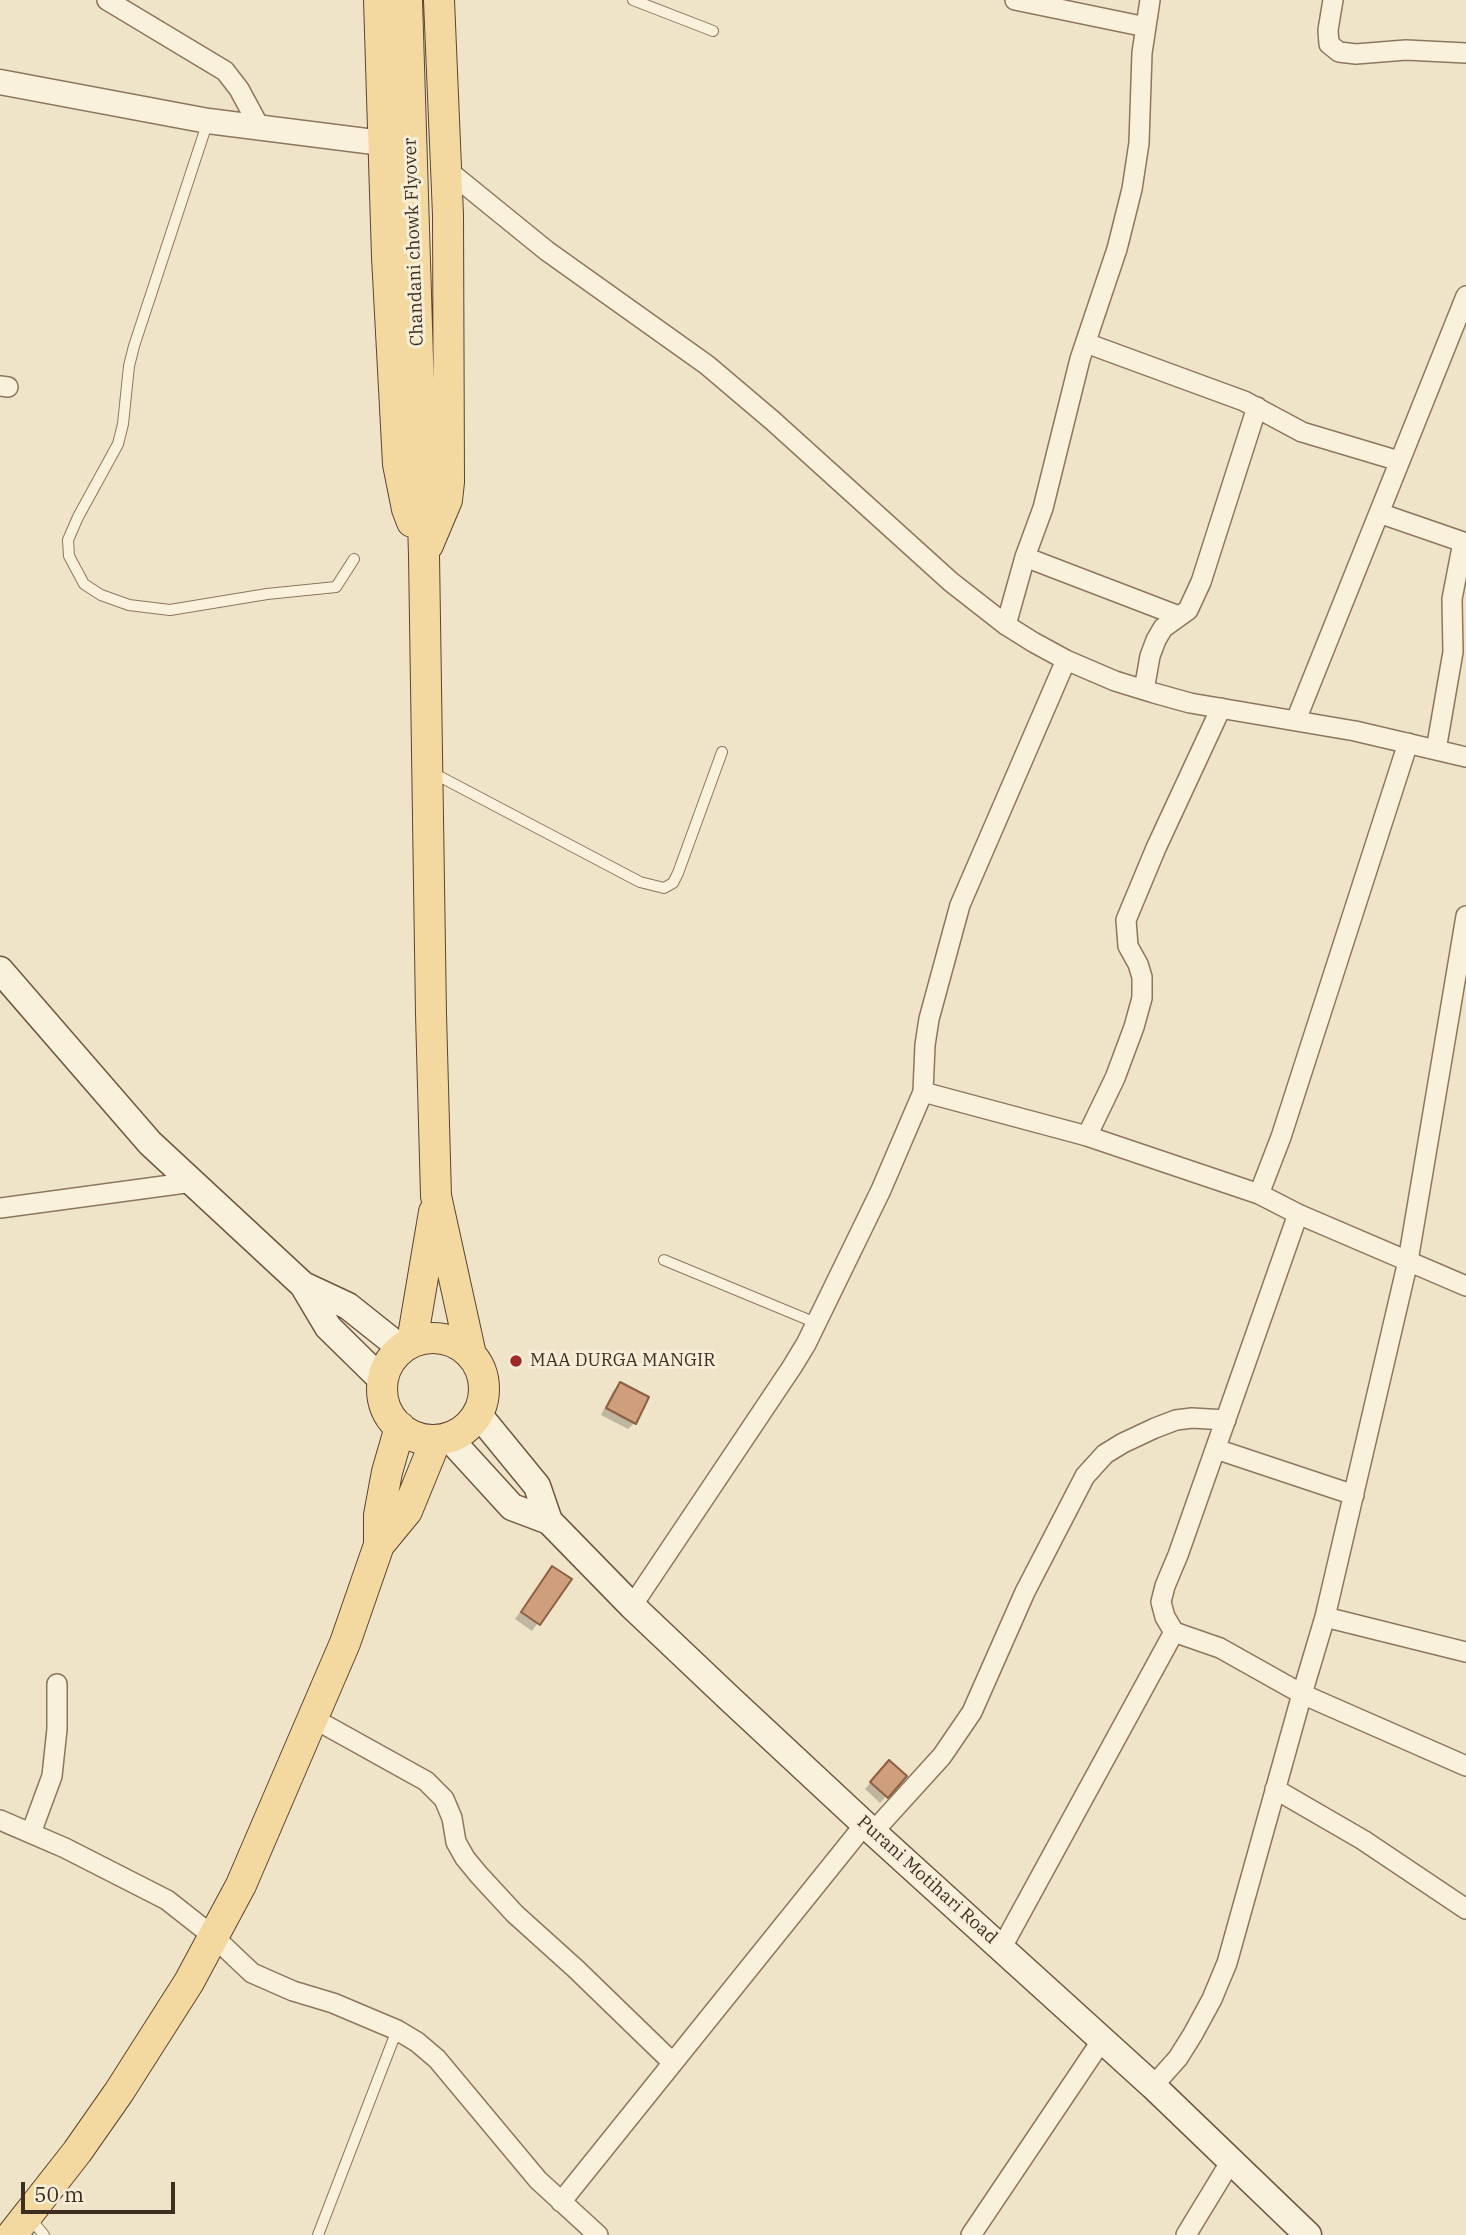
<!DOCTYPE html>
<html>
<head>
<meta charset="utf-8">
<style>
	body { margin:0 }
	#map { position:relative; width:1466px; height:2235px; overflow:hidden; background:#f0e4c8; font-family:"IBM Plex Serif",serif }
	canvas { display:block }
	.scale { position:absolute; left:21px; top:2182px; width:154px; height:32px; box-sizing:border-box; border:4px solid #3d2e20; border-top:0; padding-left:9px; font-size:21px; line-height:24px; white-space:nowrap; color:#3d2e20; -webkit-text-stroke:5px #f7eed8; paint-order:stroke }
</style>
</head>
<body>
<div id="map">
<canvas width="1466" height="2235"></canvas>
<div class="scale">50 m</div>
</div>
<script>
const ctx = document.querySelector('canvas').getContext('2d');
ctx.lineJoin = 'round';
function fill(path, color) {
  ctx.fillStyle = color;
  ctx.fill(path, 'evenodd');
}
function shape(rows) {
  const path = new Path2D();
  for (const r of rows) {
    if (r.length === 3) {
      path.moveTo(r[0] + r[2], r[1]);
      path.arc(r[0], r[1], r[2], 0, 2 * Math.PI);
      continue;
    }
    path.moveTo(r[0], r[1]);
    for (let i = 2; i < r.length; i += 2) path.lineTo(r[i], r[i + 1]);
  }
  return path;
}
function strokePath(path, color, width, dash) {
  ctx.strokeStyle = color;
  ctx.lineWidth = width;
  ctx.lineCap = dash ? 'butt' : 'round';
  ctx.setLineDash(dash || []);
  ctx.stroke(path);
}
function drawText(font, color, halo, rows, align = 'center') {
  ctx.font = font + ' "IBM Plex Serif",serif';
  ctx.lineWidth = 6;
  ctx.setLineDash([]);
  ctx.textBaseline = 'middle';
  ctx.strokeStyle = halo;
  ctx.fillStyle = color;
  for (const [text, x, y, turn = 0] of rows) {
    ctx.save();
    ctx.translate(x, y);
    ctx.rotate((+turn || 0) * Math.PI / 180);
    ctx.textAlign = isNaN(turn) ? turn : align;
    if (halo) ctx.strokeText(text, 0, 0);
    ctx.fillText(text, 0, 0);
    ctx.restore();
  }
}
fill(shape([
	[620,1384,634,1423,628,1429,601,1415,613,1391],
	[552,1568,569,1579,532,1631,515,1619],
	[883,1768,905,1776,880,1803,865,1789]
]), '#0003');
const building = shape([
	[620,1382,649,1397,636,1424,606,1408,620,1382],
	[552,1566,572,1579,540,1625,521,1612,552,1566],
	[889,1760,907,1776,888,1798,870,1782,889,1760]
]);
fill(building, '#cf9f7d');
strokePath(building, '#8d5f41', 2);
const service = shape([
	[633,0,713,31],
	[208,121,134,346,129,366,123,424,118,444,78,517,68,540,69,556,84,584,101,595,129,605,170,610,267,594,336,587,354,559],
	[433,773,640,882,664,888,673,883,678,873,722,752],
	[664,1260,816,1323],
	[29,2217,44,2235],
	[318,2235,397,2030]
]);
const minor = shape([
	[107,0,225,71,239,89,260,128],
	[1015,0,1146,27],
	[1333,0,1328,30,1329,44,1339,52,1356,54,1406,50,1466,53],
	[446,169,547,251,707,365,773,421,951,582,1006,625,1033,642,1066,660,1115,681,1154,693,1190,703,1355,731,1466,757],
	[1086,343,1244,401,1302,432,1399,461],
	[0,386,8,387],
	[1379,513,1466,543],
	[1025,557,1179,616],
	[1006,625,1025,557,1043,508,1080,359,1117,249,1132,189,1139,143,1142,53,1150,0],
	[1144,690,1150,656,1156,640,1163,628,1188,610,1201,582,1257,407],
	[1296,720,1466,296],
	[1436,750,1453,652,1452,599,1463,542],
	[923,1092,1087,1136,1259,1194,1298,1214,1466,1286],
	[1087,1136,1115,1078,1134,1027,1142,998,1142,977,1138,964,1128,946,1126,920,1156,848,1221,708],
	[1259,1194,1281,1137,1408,743],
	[0,1208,193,1182],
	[1298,1214,1178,1555,1165,1586,1161,1602,1165,1617,1174,1632,1220,1648,1302,1694,1466,1766],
	[1216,1449,1354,1495],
	[632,1606,792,1367,806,1344,881,1190,923,1092,925,1045,929,1019,960,905,1066,660],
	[1325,1617,1466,1652],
	[311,1719,327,1726,426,1781,444,1799,452,1818,456,1842,465,1858,479,1875,515,1914,576,1969,673,2063],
	[1275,1789,1363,1840,1466,1909],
	[0,1820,65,1848,167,1900,214,1937,252,1973,293,1991,333,2003,397,2030,417,2042,437,2059,538,2180,598,2235],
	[873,1832,942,1756,972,1712,1025,1592,1085,1476,1105,1454,1123,1443,1155,1428,1176,1420,1192,1418,1226,1420],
	[31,1833,52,1776,57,1729,57,1684],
	[1001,1949,1174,1632],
	[1153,2086,1178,2058,1193,2034,1212,1999,1227,1963,1302,1694,1325,1617,1408,1261,1466,916],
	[561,2202,865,1824],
	[971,2235,1102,2040],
	[1186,2235,1231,2161]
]);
const tertiary = shape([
	[0,82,208,121,382,143]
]);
const secondary = shape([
	[0,970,150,1143,303,1285,328,1327,383,1381],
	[303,1285,348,1306,402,1349],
	[478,1414,537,1486,549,1521],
	[448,1437,512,1507,549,1521,632,1606,728,1697,873,1832,1153,2086,1308,2235]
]);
const primary = shape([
	[379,0,387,257,398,464,407,509,412,522],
	[407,0,424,555,431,1014,436,1196,471,1355],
	[428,545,447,500,449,482,448,215,439,0],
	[433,1389,51],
	[412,1342,434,1212],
	[379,1545,407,1511,436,1440],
	[12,2235,77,2152,119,2092,189,1982,241,1885,345,1643,379,1545,379,1515,387,1472,400,1427]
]);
strokePath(service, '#8d765c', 12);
strokePath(minor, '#8d765c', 22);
strokePath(tertiary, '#8d765c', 27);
strokePath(secondary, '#6f573f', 29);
strokePath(primary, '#5b4430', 32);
strokePath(service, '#faf1dc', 10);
strokePath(minor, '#faf1dc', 19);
strokePath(tertiary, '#faf1dc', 24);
strokePath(secondary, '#faf1dc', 26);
strokePath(primary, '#f3d9a0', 30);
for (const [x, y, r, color] of [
	[516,1361,7,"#9e2a2b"]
]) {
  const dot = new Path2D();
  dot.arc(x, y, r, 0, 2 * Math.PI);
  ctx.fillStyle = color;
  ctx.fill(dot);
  strokePath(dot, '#f7eed8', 2.5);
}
drawText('18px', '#3d2e20', '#f7eed8', [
	["Chandani chowk Flyover",414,242,-92],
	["Purani Motihari Road",927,1880,42]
]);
drawText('18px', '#3d2e20', '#f7eed8', [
	["MAA DURGA MANGIR",530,1361]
], 'left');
</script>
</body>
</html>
